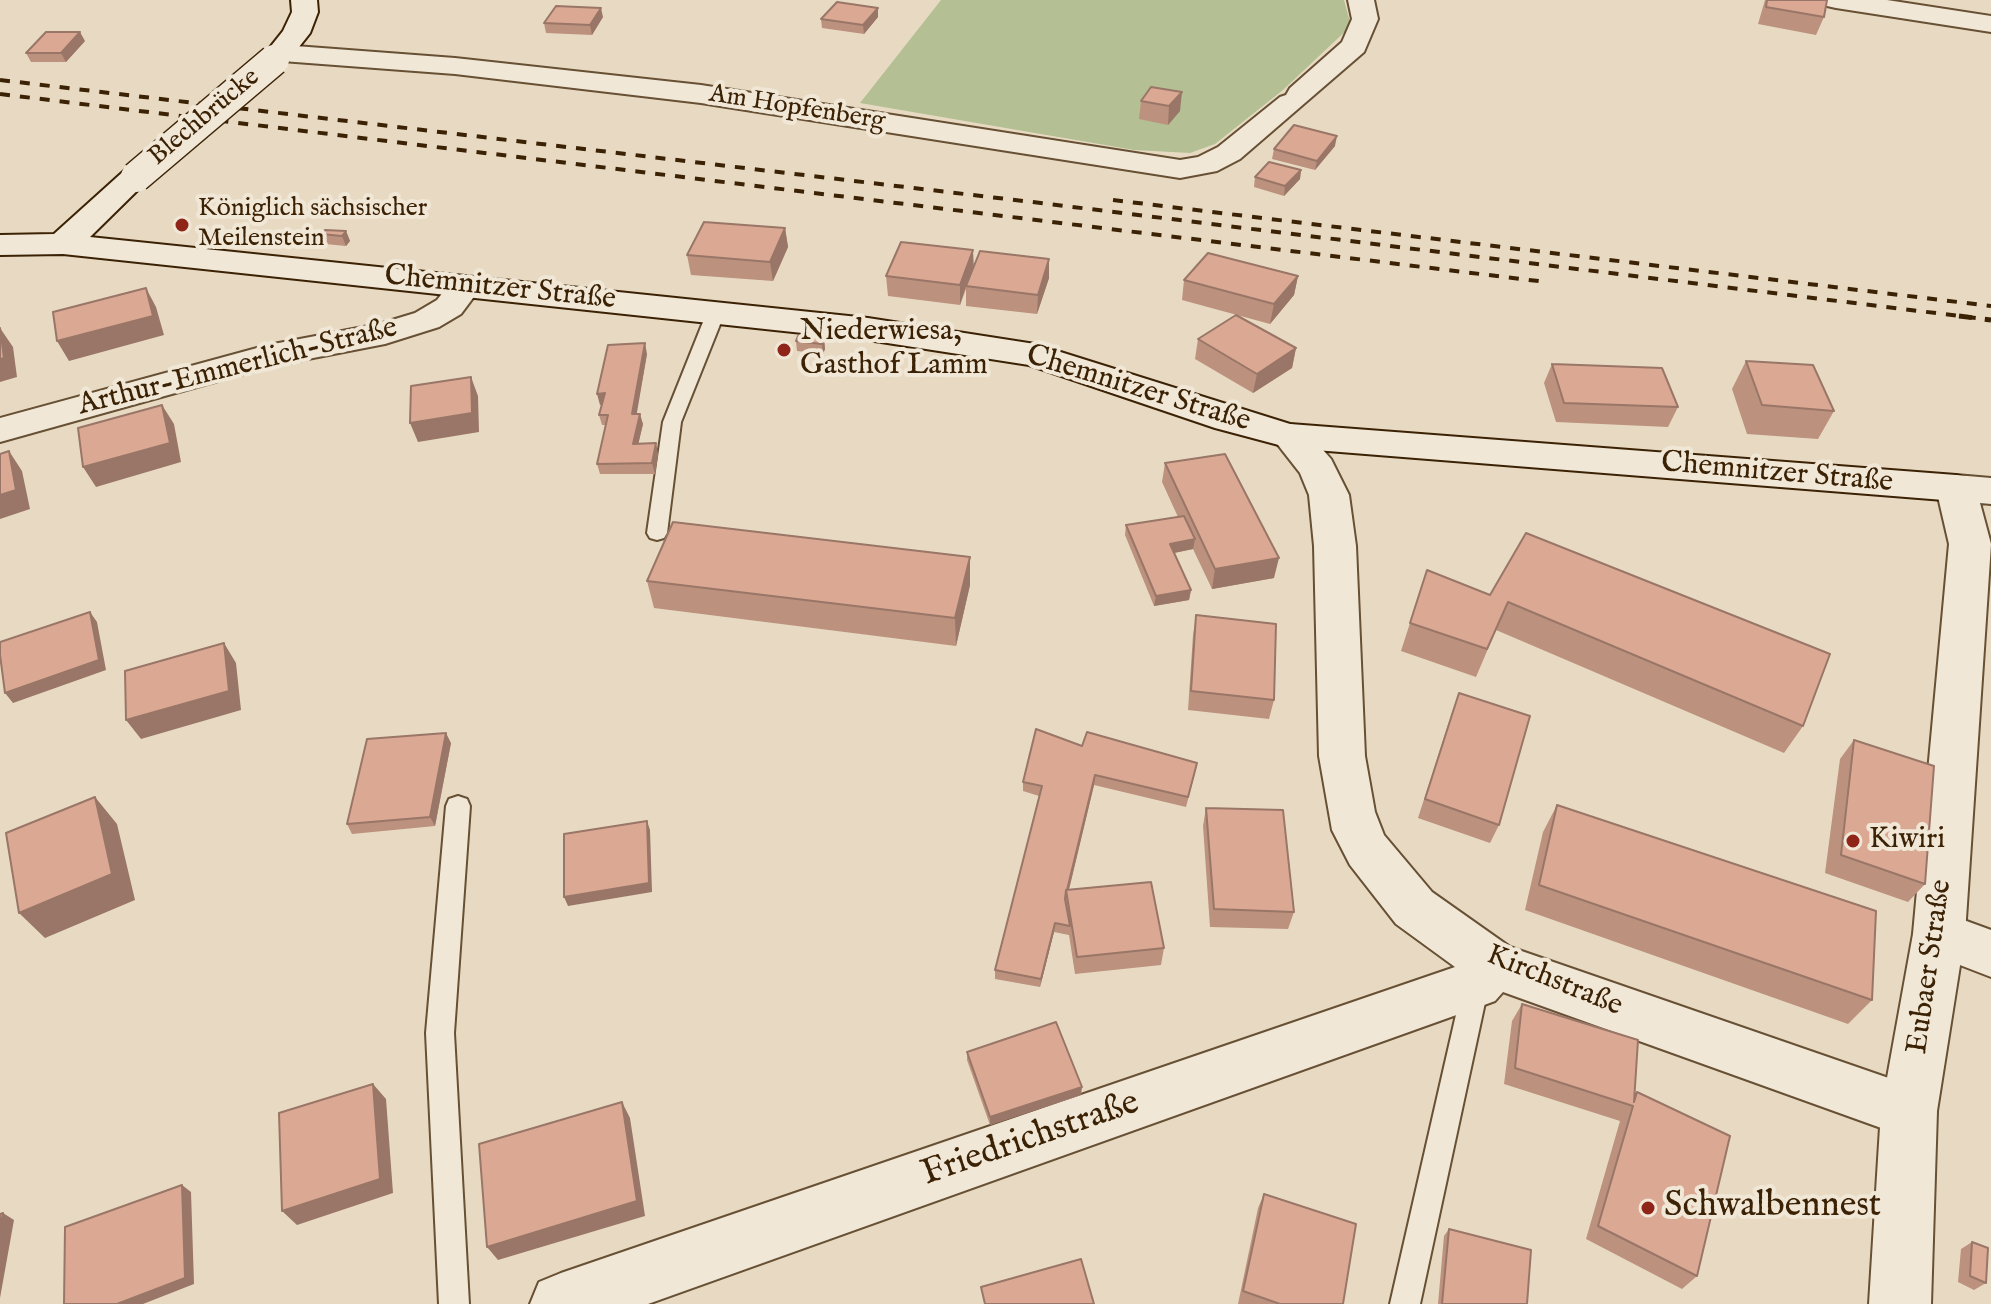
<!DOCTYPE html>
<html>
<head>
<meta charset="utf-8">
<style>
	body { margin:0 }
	canvas { display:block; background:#e8dac2 }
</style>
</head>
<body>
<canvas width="1991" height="1304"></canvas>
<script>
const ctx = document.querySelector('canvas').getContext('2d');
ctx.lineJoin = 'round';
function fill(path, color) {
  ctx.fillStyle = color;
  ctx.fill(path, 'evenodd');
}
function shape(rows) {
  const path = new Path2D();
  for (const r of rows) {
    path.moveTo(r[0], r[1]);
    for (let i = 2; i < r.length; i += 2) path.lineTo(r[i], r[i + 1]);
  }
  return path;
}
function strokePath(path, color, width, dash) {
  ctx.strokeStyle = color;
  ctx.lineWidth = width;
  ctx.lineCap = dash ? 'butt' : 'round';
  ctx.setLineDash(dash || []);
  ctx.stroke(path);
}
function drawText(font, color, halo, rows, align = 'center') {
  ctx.font = font + ' "IM FELL English",serif';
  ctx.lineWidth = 8;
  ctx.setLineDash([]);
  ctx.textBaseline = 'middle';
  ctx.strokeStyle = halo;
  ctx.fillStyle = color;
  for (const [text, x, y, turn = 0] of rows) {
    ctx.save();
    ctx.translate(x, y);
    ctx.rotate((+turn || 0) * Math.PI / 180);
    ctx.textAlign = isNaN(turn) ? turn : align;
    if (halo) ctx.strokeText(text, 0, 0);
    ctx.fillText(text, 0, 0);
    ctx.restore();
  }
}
fill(shape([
	[941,0,1344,0,1351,26,1283,90,1215,144,1190,153,1134,150,860,103]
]), '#b4c094');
const service = shape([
	[716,307,725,312,681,422,667,533,664,538,657,540,650,538,647,533,663,422,707,312,716,307],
	[458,796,467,799,470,806,454,1033,469,1304,439,1304,426,1033,446,806,449,799,458,796],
	[1476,972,1485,975,1489,984,1420,1304,1390,1304,1463,984,1467,975,1476,972]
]);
const minor = shape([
	[1348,0,1374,0,1378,19,1364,52,1240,159,1217,171,1180,178,701,103,455,74,282,61,272,59,268,53,272,47,282,45,455,58,701,85,1180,160,1198,157,1218,147,1280,97,1286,95,1290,88,1342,42,1352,19,1348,0],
	[1823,0,1887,0,1991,16,1991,32,1836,8,1827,6,1823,0],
	[465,276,477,279,482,286,461,314,439,327,385,344,272,366,0,442,0,418,268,345,379,324,415,313,437,300,453,279,465,276],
	[1290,424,1303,427,1331,459,1349,495,1356,546,1365,756,1375,812,1384,835,1432,892,1510,947,1929,1092,1937,1111,1929,1130,1909,1138,1503,992,1495,1001,1476,1008,648,1304,530,1304,539,1282,561,1273,1455,967,1396,924,1350,865,1332,830,1319,756,1314,546,1309,495,1300,473,1271,436,1277,427,1290,424],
	[1939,911,1991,930,1991,977,1921,950,1913,934,1921,918,1939,911]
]);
const tertiary = shape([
	[1956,475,1991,478,1991,504,1980,503,1991,544,1965,934,1937,1111,1931,1304,1869,1304,1881,1111,1913,934,1949,544,1936,488,1942,479,1956,475]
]);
const secondary = shape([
	[291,0,317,0,318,12,310,33,284,66,274,68,264,66,260,60,283,31,292,12,291,0],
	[136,168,147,170,151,177,90,237,868,318,1035,344,1290,424,1956,475,1970,479,1976,488,1970,497,1956,501,1290,448,1215,428,1029,365,868,340,63,254,0,255,0,235,54,234,125,170,136,168]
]);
strokePath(service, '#675034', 4);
strokePath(minor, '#675034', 4);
strokePath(tertiary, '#675034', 4);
strokePath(secondary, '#3c2205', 4);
fill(service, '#f0e7d7');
fill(minor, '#f0e7d7');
fill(tertiary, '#f0e7d7');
fill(secondary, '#f0e7d7');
strokePath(shape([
	[0,80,1049,204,1976,318],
	[0,94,1546,282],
	[1113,200,1991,306]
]), '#3c2205', 4, [10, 10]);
strokePath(shape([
	[1959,316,1991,320]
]), '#3c2205', 5, [13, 13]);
const secondaryBridge = shape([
	[136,177,274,60]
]);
strokePath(secondaryBridge, '#3c2205', 33, []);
strokePath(secondaryBridge, '#f0e7d7', 30);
fill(shape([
	[1765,0,1827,0,1824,17,1816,35,1758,24],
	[603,17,592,35,546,33,544,23],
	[878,17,864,34,822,28,821,19],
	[85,41,66,62,31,62,26,53],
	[1151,87,1180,111,1168,125,1139,119,1141,101],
	[1335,146,1315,170,1272,159,1274,149],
	[1301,170,1300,179,1284,196,1254,187,1255,177],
	[785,228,788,247,773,281,691,275,687,255],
	[346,231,350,241,346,246,325,244,321,234],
	[1049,259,1049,278,1037,314,966,306,966,289,960,305,888,296,886,276],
	[1298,276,1294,295,1270,324,1182,300,1184,280],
	[824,339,825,349,823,354,797,351,796,341],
	[1198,339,1296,348,1292,368,1253,393,1195,359],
	[647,354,636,414,643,424,638,444,658,453,655,474,600,474,597,464,606,425,602,425,599,415,602,404,600,405],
	[1746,361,1834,411,1818,439,1747,434,1732,389],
	[1552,364,1678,407,1668,427,1556,422,1544,383],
	[1165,463,1274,578,1212,589,1193,549,1174,553,1191,590,1189,600,1154,606,1125,535,1126,525,1178,517,1162,482],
	[1427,570,1490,595,1803,726,1784,753,1496,630,1476,677,1401,651],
	[647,581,970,585,956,646,654,608],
	[1196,615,1274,700,1269,719,1188,710,1193,635],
	[1459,693,1499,825,1490,843,1418,818,1452,712],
	[1854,740,1925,884,1908,902,1825,873,1840,759],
	[451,743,435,826,352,834,347,824],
	[1082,746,1195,773,1186,807,1094,785,1069,890,1164,948,1161,965,1075,974,1069,935,1054,932,1040,987,995,979,995,970,1039,796,1023,791,1023,782],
	[1557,805,1872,1000,1848,1024,1525,910,1543,832],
	[1206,808,1294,912,1288,929,1210,927,1203,826],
	[1522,1004,1635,1095,1637,1092,1697,1276,1682,1289,1586,1239,1620,1121,1504,1084,1512,1021],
	[967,1052,1081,1095,990,1125,967,1060],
	[1264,1194,1343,1304,1238,1304,1258,1208],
	[1449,1229,1527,1304,1438,1304,1444,1236],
	[1972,1242,1986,1283,1974,1290,1958,1282,1961,1249]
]), '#bc917e');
fill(shape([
	[601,8,603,17,592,35,590,25],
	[878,8,878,17,864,34,863,25],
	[80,32,85,41,66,62,61,53],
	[1182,92,1180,111,1168,125,1169,106],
	[1337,136,1335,146,1315,170,1317,161],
	[1301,170,1300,179,1284,196,1285,186],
	[785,228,788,247,773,281,770,262],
	[346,231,350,241,346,246,342,236],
	[973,250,974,270,966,286,960,305,960,285],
	[1049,259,1049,278,1037,314,1038,295],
	[1298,276,1294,295,1270,324,1274,304],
	[146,288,156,307,164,335,69,361,57,341],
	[0,328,13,347,17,377,0,382],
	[824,339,825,349,823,354,822,344],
	[645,343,647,354,635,424,632,414],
	[1296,348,1292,368,1253,393,1257,374],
	[471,377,478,396,479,432,418,442,410,423],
	[605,393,607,403,600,405,597,394],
	[162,405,174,424,181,462,96,487,83,467],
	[640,414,643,424,636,454,633,444],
	[656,443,658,453,655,474,652,463],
	[9,451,22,471,30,509,0,519,0,495],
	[1195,539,1193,549,1169,554,1170,544],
	[970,557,970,585,956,646,955,618],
	[1279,558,1274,578,1212,589,1215,569],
	[1191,590,1189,600,1154,606,1156,596],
	[90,612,97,622,106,670,13,703,5,693],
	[224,643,236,663,241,710,141,739,126,720],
	[446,733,451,743,435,826,430,817],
	[1095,775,1094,785,1067,897,1067,894],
	[95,797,117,824,135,900,45,938,19,913],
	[647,821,650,830,652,892,568,906,564,897],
	[1055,923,1054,932,1040,987,1041,979],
	[373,1084,386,1099,393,1193,297,1225,282,1211],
	[1082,1087,1081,1095,990,1125,990,1117],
	[622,1102,630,1118,645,1216,498,1260,487,1247],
	[182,1185,191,1192,194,1284,143,1304,117,1304],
	[3,1213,14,1220,0,1298,0,1230]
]), '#997667');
const building = shape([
	[1767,0,1827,0,1824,17,1766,7,1767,0],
	[837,2,878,8,863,25,821,19,837,2],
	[556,6,601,8,590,25,544,23,556,6],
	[46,32,80,32,61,53,26,53,46,32],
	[1151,87,1182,92,1169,106,1141,101,1151,87],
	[1294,125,1337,136,1317,161,1274,149,1294,125],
	[1269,162,1301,170,1285,186,1255,177,1269,162],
	[704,222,785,228,770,262,687,255,704,222],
	[325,230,346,231,342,236,321,234,325,230],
	[901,242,973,250,960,285,886,276,901,242],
	[980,251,1049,259,1038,295,966,286,980,251],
	[1208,253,1298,276,1274,304,1184,280,1208,253],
	[146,288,153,316,57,341,53,312,146,288],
	[1236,315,1296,348,1257,374,1198,339,1236,315],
	[0,328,4,358,0,359,0,328],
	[798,336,824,339,822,344,796,341,798,336],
	[645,343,632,414,640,414,633,444,656,443,652,463,597,464,608,415,599,415,605,393,597,394,608,345,645,343],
	[1746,361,1813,365,1834,411,1762,405,1746,361],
	[1552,364,1662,368,1678,407,1564,403,1552,364],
	[471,377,472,413,410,423,411,386,471,377],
	[162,405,170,443,83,467,78,428,162,405],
	[9,451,16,490,0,495,0,454,9,451],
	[1225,454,1279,558,1215,569,1165,463,1225,454],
	[1184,516,1195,539,1170,544,1191,590,1156,596,1126,525,1184,516],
	[673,522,970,557,955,618,647,581,673,522],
	[1526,533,1830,654,1803,726,1508,602,1487,649,1410,623,1427,570,1490,595,1526,533],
	[90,612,99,660,5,693,0,655,0,642,90,612],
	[1196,615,1276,624,1274,700,1191,691,1196,615],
	[224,643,229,691,126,720,125,671,224,643],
	[1459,693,1530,716,1499,825,1425,799,1459,693],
	[1036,729,1082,746,1087,732,1197,763,1188,797,1095,775,1067,890,1066,890,1065,899,1070,926,1055,923,1041,979,995,970,1042,786,1023,782,1036,729],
	[446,733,430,817,347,824,367,739,446,733],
	[1854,740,1934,766,1925,884,1841,855,1854,740],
	[95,797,112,874,19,913,6,833,95,797],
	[1557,805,1876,911,1872,1000,1539,885,1557,805],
	[1206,808,1283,810,1294,912,1214,909,1206,808],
	[647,821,649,883,564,897,564,834,647,821],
	[1151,882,1164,948,1077,957,1066,890,1151,882],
	[1522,1004,1638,1040,1634,1102,1637,1092,1730,1136,1697,1276,1598,1226,1633,1106,1515,1068,1522,1004],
	[1056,1022,1082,1087,990,1117,967,1052,1056,1022],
	[373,1084,380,1179,282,1211,279,1113,373,1084],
	[622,1102,637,1201,487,1247,479,1144,622,1102],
	[182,1185,185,1278,117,1304,64,1304,65,1227,182,1185],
	[1264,1194,1356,1224,1343,1304,1280,1304,1243,1291,1264,1194],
	[3,1213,0,1230,0,1214,3,1213],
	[1449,1229,1531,1250,1527,1304,1442,1304,1449,1229],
	[1972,1242,1988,1248,1986,1283,1970,1276,1972,1242],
	[1081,1259,1094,1304,985,1304,981,1287,1081,1259]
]);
fill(building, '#dba993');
strokePath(building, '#997667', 2);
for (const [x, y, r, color] of [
	[182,225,8,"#8f2418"],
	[784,350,8,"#8f2418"],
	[1853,841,8,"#8f2418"],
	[1648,1208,8,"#8f2418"]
]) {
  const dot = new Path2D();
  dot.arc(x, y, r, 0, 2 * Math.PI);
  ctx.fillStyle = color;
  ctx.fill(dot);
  strokePath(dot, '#f0e7d7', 3);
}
drawText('26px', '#3c2205', '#f0e7d7', [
	["Am Hopfenberg",797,109,9],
	["Blechbrücke",205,118,-40]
]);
drawText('26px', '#3c2205', '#f0e7d7', [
	["Königlich sächsischer",198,210],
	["Meilenstein",198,240]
], 'left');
drawText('30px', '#3c2205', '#f0e7d7', [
	["Chemnitzer Straße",500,289,6],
	["Arthur-Emmerlich-Straße",238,368,-14],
	["Chemnitzer Straße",1138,390,17],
	["Chemnitzer Straße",1777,474,5],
	["Eubaer Straße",1931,967,-82],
	["Kirchstraße",1554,982,22]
]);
drawText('30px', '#3c2205', '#f0e7d7', [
	["Niederwiesa,",800,333],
	["Gasthof Lamm",800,367],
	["Kiwiri",1869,841]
], 'left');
drawText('36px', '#3c2205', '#f0e7d7', [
	["Friedrichstraße",1031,1140,-19]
]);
drawText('36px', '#3c2205', '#f0e7d7', [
	["Schwalbennest",1664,1208]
], 'left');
</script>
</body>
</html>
